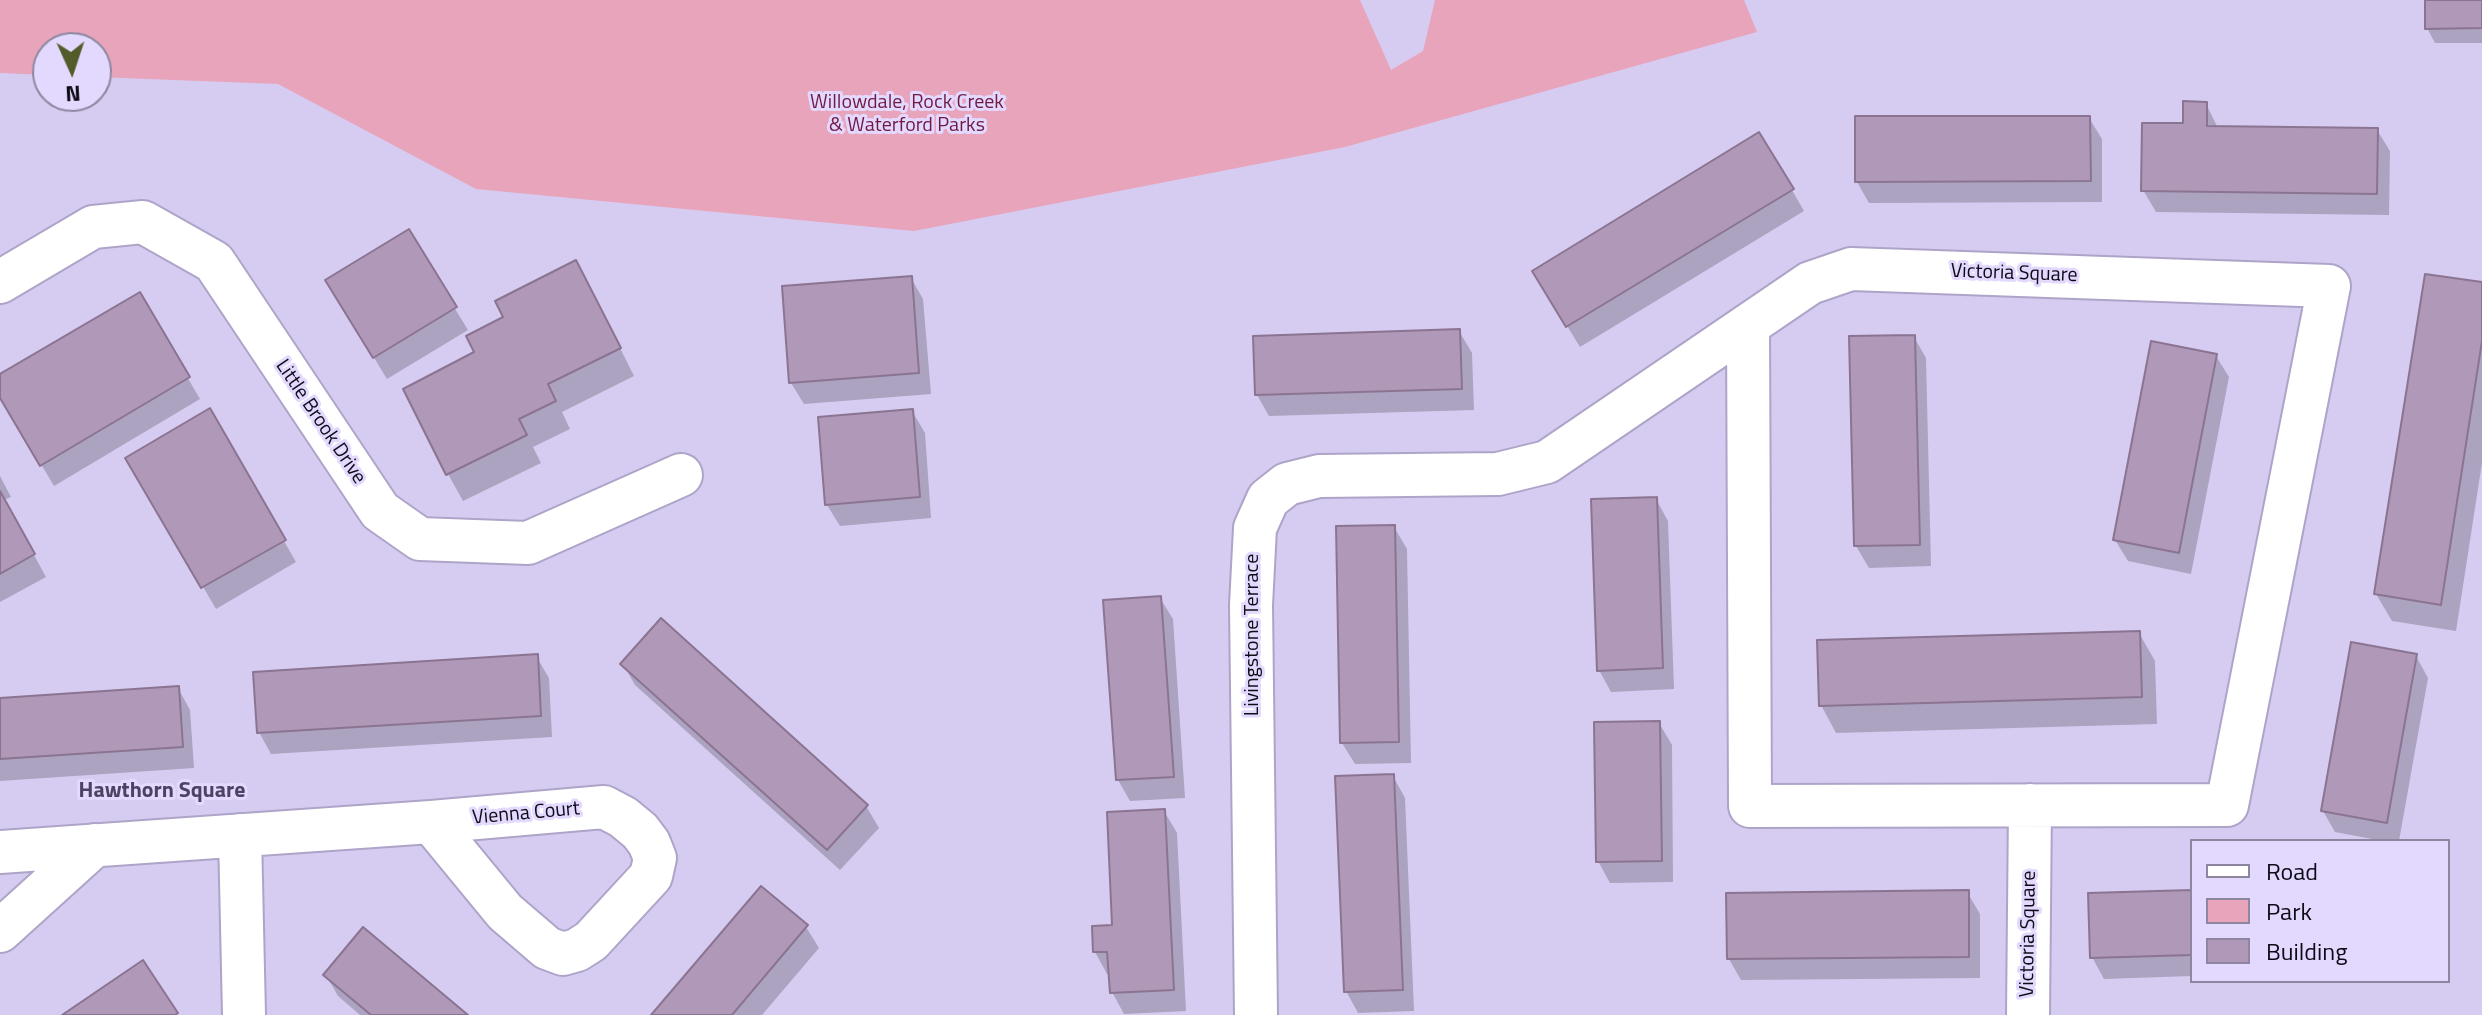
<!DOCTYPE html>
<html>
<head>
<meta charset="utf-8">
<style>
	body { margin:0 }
	#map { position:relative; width:2482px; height:1015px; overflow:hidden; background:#d6ccf1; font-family:"Titillium Web",sans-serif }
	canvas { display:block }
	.legend { position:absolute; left:2190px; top:839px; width:260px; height:144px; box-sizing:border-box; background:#e3d9fe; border:2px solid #8e86a1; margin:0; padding:10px 14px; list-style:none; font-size:24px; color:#0e0a16 }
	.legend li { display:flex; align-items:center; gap:16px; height:40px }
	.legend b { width:40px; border:2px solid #8e86a1 }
	.north { position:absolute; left:32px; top:32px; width:80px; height:80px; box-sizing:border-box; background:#e3d9fe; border:2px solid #8e86a1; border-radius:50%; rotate:177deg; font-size:22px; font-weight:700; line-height:32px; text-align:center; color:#0e0a16 }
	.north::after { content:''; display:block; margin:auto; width:28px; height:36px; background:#535b2a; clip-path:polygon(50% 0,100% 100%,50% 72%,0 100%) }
</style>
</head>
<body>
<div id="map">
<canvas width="2482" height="1015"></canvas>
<ul class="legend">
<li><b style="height:10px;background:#fff"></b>Road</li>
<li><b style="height:22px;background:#e8a4bb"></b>Park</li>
<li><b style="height:22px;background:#b099b8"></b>Building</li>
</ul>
<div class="north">N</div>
</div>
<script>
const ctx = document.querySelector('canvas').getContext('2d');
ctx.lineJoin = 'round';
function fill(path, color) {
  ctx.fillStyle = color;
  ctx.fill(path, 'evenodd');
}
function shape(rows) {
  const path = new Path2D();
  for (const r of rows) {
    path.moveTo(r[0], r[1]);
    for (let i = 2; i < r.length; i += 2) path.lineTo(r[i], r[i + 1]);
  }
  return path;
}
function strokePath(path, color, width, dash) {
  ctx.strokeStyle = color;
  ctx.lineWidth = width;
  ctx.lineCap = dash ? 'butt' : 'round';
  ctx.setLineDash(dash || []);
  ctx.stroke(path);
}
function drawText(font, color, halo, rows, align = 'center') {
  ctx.font = font + ' "Titillium Web",sans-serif';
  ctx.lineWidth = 6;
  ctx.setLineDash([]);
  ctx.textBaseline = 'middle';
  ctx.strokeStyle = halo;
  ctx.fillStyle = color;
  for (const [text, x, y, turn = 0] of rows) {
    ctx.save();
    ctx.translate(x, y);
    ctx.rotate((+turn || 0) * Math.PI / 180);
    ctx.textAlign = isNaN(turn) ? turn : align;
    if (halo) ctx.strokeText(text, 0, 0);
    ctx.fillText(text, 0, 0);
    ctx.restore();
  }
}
fill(shape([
	[0,0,1360,0,1391,70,1423,51,1435,0,1744,0,1757,32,1345,147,914,231,476,189,278,84,96,77,96,48,48,48,48,75,0,73]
]), '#e8a4bb');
fill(shape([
	[2427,0,2482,0,2482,43,2435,43,2427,28],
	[2206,104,2218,128,2377,130,2390,151,2389,215,2156,212,2143,190,2185,125],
	[2089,118,2102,139,2102,202,1869,203,1857,182],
	[1792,190,1804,211,1580,347,1547,293],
	[408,232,468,330,387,379,340,302],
	[911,278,923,299,931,394,804,404,791,383],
	[2482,284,2482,463,2456,631,2392,621,2376,594],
	[591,290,634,376,562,412,570,429,533,447,541,463,463,501,448,474],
	[139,295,200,399,54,486,0,395,0,377],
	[1459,331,1472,353,1474,410,1269,416,1257,395],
	[1914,337,1926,358,1931,566,1869,568,1856,546],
	[2216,356,2229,377,2191,574,2128,561,2115,540],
	[209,411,296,562,216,609,128,458],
	[912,411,925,433,931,518,840,526,827,505],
	[0,476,11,497,4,500,46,577,0,602],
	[1656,499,1668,521,1674,689,1611,692,1599,670],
	[1394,527,1407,549,1411,763,1355,764,1342,743],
	[1160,598,1173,619,1185,798,1130,801,1118,780],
	[2139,633,2155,661,2157,724,1836,733,1821,705],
	[536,656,549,678,552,737,271,754,259,732],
	[2416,656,2428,678,2399,841,2383,841,2335,832,2323,811],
	[623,664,866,806,879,828,840,870,635,685],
	[178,688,190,710,194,768,0,781,0,700],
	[1659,723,1672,745,1673,882,1610,883,1598,861],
	[1393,776,1405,798,1414,1011,1358,1013,1346,991],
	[1164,811,1177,833,1186,1011,1124,1014,1112,992,1111,974,1107,974,1095,952,1114,927],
	[1967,892,1980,914,1980,978,1741,980,1729,959],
	[2192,892,2192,976,2104,979,2092,957],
	[806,927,819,948,762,1015,654,1015],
	[326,975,464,1015,360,1015,338,996]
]), '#0003');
const building = shape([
	[2425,0,2482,0,2482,28,2425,29,2425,0],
	[2183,101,2207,102,2207,126,2378,128,2377,194,2141,191,2142,123,2183,123,2183,101],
	[1855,116,2090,116,2091,181,1855,182,1855,116],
	[1759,132,1794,189,1566,327,1532,271,1759,132],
	[409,229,457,307,373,358,325,280,409,229],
	[576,260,621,348,548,384,556,401,519,419,527,435,446,475,403,389,474,352,466,336,503,317,495,301,576,260],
	[2425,274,2482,282,2482,341,2441,605,2374,594,2425,274],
	[912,276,919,373,789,383,782,286,912,276],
	[140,292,190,377,40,466,0,398,0,374,140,292],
	[1460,329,1462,389,1255,395,1253,336,1460,329],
	[1915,335,1920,545,1854,546,1849,336,1915,335],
	[2151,341,2217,354,2179,553,2113,540,2151,341],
	[210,408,286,540,201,588,125,458,210,408],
	[913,409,920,497,825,505,818,417,913,409],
	[0,491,35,554,0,574,0,491],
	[1657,497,1663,668,1597,671,1591,499,1657,497],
	[1395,525,1399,742,1340,743,1336,526,1395,525],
	[1161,596,1174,777,1116,780,1103,600,1161,596],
	[661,618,868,805,827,850,620,664,661,618],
	[2140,631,2142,697,1819,706,1817,640,2140,631],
	[2351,642,2417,654,2387,823,2321,811,2351,642],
	[538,654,541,716,257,733,253,672,538,654],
	[179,686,183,747,0,759,0,698,179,686],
	[1660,721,1662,861,1596,862,1594,722,1660,721],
	[1394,774,1403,990,1344,992,1335,776,1394,774],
	[1165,809,1174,990,1110,993,1107,952,1093,952,1092,926,1112,925,1107,812,1165,809],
	[761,886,808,925,732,1015,651,1015,761,886],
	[1969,890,1969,957,1727,959,1726,893,1969,890],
	[2192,890,2192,955,2090,958,2088,893,2192,890],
	[363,927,468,1015,371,1015,323,975,363,927],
	[143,960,178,1013,175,1015,62,1015,143,960]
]);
fill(building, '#b099b8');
strokePath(building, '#8b7492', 2);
const minor = shape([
	[0,282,93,227,143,222,214,262,380,511,420,539,528,543,681,475],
	[240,835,244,1015],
	[0,852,431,822,604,807,623,817,640,831,649,843,655,858,651,876,591,941,577,950,563,954,547,948,505,912,431,822],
	[0,931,95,845],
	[1256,1015,1251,605,1255,528,1268,499,1287,484,1319,476,1498,474,1547,462,1810,283,1851,269,2329,286,2227,805,1750,806,1748,326],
	[2028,1015,2030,805]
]);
strokePath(minor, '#aea4c8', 46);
strokePath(minor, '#fff', 42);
drawText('20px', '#721942', '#e3d9fe', [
	["Willowdale, Rock Creek",907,103],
	["& Waterford Parks",907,126]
]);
drawText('20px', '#0e0a16', '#e3d9fe', [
	["Victoria Square",2014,274,2],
	["Little Brook Drive",320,422,56],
	["Livingstone Terrace",1253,635,-90],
	["Vienna Court",526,814,-5],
	["Victoria Square",2029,934,-89]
]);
drawText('bold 22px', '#4c4362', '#e3d9fe', [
	["Hawthorn Square",162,792]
]);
</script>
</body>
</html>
